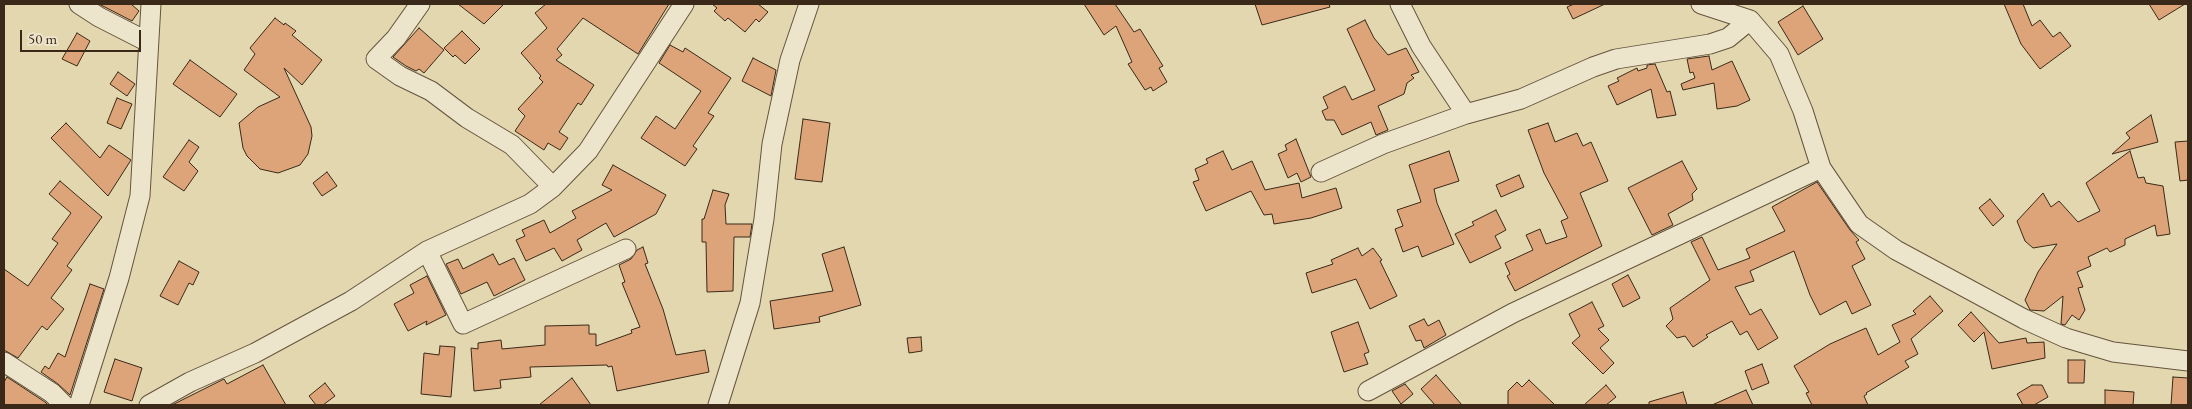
<!DOCTYPE html>
<html>
<head>
<meta charset="utf-8">
<style>
	body { margin:0 }
	#map { position:relative; width:2192px; height:409px; overflow:hidden; background:#e3d7af; font-family:"EB Garamond",serif }
	canvas { display:block }
	.frame { position:absolute; inset:0; border:5px solid #3a2919; pointer-events:none }
	.scale { position:absolute; left:20px; top:30px; width:121px; height:22px; box-sizing:border-box; border:2px solid #3a2919; border-top:0; padding-left:6px; font-size:15px; line-height:18px; white-space:nowrap; color:#3a2919; -webkit-text-stroke:4px #ede5cb; paint-order:stroke }
</style>
</head>
<body>
<div id="map">
<canvas width="2192" height="409"></canvas>
<div class="frame"></div>
<div class="scale">50 m</div>
</div>
<script>
const ctx = document.querySelector('canvas').getContext('2d');
ctx.lineJoin = 'round';
function fill(path, color) {
  ctx.fillStyle = color;
  ctx.fill(path, 'evenodd');
}
function shape(rows) {
  const path = new Path2D();
  for (const r of rows) {
    path.moveTo(r[0], r[1]);
    for (let i = 2; i < r.length; i += 2) path.lineTo(r[i], r[i + 1]);
  }
  return path;
}
function strokePath(path, color, width, dash) {
  ctx.strokeStyle = color;
  ctx.lineWidth = width;
  ctx.lineCap = dash ? 'butt' : 'round';
  ctx.setLineDash(dash || []);
  ctx.stroke(path);
}
const building = shape([
	[99,4,131,4,139,11,132,21,99,4],
	[458,4,504,4,484,24,458,4],
	[546,4,669,4,638,54,583,18,557,49,562,55,556,60,594,85,581,105,578,103,559,132,568,138,560,150,548,143,544,150,515,131,525,116,518,109,543,82,539,78,541,76,521,53,547,28,535,13,546,4],
	[712,4,758,4,768,12,759,22,756,19,745,32,728,18,725,21,714,11,717,8,712,4],
	[1084,4,1115,4,1134,32,1140,29,1163,66,1159,68,1167,82,1153,91,1151,87,1145,90,1128,64,1132,62,1116,26,1104,35,1084,4],
	[1255,4,1329,4,1330,7,1262,25,1255,4],
	[1574,4,1605,4,1573,19,1567,7,1574,4],
	[2004,4,2023,4,2032,26,2040,20,2053,37,2060,32,2071,46,2040,69,2021,44,2004,4],
	[2149,4,2185,4,2159,20,2149,4],
	[1803,6,1823,39,1798,55,1778,22,1803,6],
	[275,18,284,25,285,23,296,31,292,35,322,60,302,85,284,68,311,127,312,136,308,154,300,165,278,173,260,169,247,156,243,148,239,123,258,107,280,97,244,70,255,54,250,48,275,18],
	[1365,20,1374,38,1388,55,1406,48,1419,72,1411,75,1414,78,1407,83,1404,94,1378,106,1388,130,1376,135,1371,122,1342,135,1334,120,1326,120,1322,111,1328,108,1323,97,1345,86,1352,100,1375,90,1347,29,1365,20],
	[419,28,444,50,424,73,419,69,416,71,406,66,393,57,419,28],
	[462,31,480,49,465,64,455,55,453,57,444,48,462,31],
	[77,33,90,41,77,66,62,59,77,33],
	[670,45,683,52,685,48,731,78,708,113,714,116,693,146,697,149,685,166,641,138,656,116,675,129,701,91,659,63,670,45],
	[1709,56,1712,70,1732,61,1750,100,1737,106,1717,109,1714,83,1683,90,1681,84,1695,78,1693,72,1690,73,1687,59,1709,56],
	[753,58,776,70,771,96,742,81,753,58],
	[190,60,237,94,220,117,173,84,190,60],
	[1655,64,1667,92,1670,91,1676,115,1657,118,1651,89,1617,105,1608,86,1619,81,1617,78,1637,68,1638,71,1647,68,1647,65,1655,64],
	[118,72,135,84,127,96,110,84,118,72],
	[117,98,132,104,121,129,107,123,117,98],
	[2151,115,2158,142,2112,154,2130,138,2126,133,2151,115],
	[803,119,830,123,822,182,795,179,803,119],
	[66,123,100,158,109,145,131,160,108,196,51,138,66,123],
	[1548,123,1555,142,1577,133,1583,146,1591,142,1608,181,1580,193,1602,246,1515,291,1507,276,1510,274,1505,263,1533,250,1526,235,1540,229,1546,244,1567,237,1561,221,1568,218,1544,173,1528,130,1548,123],
	[1296,139,1311,177,1301,182,1297,173,1288,178,1278,154,1287,150,1285,145,1296,139],
	[189,140,199,147,189,162,198,171,184,191,163,177,189,140],
	[2188,141,2188,180,2180,181,2175,142,2188,141],
	[1223,151,1232,170,1252,161,1265,190,1299,183,1302,198,1336,188,1342,208,1311,218,1274,224,1272,214,1264,215,1251,191,1206,211,1193,182,1199,180,1195,169,1208,163,1206,159,1223,151],
	[1449,151,1459,181,1434,189,1437,203,1454,244,1422,257,1418,246,1403,252,1395,229,1403,226,1397,210,1421,202,1409,165,1449,151],
	[2130,151,2138,178,2144,177,2146,183,2163,186,2170,234,2157,236,2155,225,2125,239,2125,245,2110,252,2107,248,2088,257,2091,266,2077,272,2083,287,2078,288,2085,310,2079,320,2072,315,2065,325,2061,324,2063,296,2044,311,2030,310,2025,300,2038,272,2057,244,2033,248,2025,241,2017,221,2043,193,2051,207,2059,201,2078,222,2100,211,2086,183,2130,151],
	[1682,161,1697,189,1692,194,1693,200,1668,214,1673,225,1652,235,1628,188,1682,161],
	[613,165,666,195,656,214,614,237,606,223,577,240,582,250,562,261,554,248,526,261,516,240,525,236,522,230,544,220,550,233,576,218,572,211,612,190,602,185,613,165],
	[327,172,337,186,322,196,313,183,327,172],
	[1519,175,1524,187,1501,197,1496,185,1519,175],
	[60,181,102,217,67,266,72,270,51,298,64,309,47,330,42,326,18,358,4,350,4,269,28,286,58,243,52,239,71,213,49,194,60,181],
	[1817,182,1850,230,1859,240,1856,242,1865,259,1852,266,1871,305,1852,314,1846,301,1820,315,1810,295,1794,251,1750,271,1754,281,1735,287,1750,315,1761,309,1778,338,1758,350,1747,331,1740,335,1732,321,1706,335,1708,337,1693,347,1685,336,1677,338,1666,326,1673,319,1670,308,1710,280,1691,242,1702,237,1718,270,1750,258,1746,249,1785,231,1772,207,1817,182],
	[713,190,729,194,725,205,726,224,752,224,750,237,734,237,733,291,707,292,706,242,702,242,702,219,704,219,713,190],
	[1990,199,2004,216,1993,226,1979,208,1990,199],
	[1496,210,1506,230,1495,236,1501,248,1470,263,1455,234,1474,225,1472,222,1496,210],
	[643,247,648,263,645,264,663,309,676,355,705,350,709,372,617,391,612,366,608,367,607,365,530,367,531,377,500,380,501,388,474,391,471,348,478,349,478,343,501,340,502,349,545,345,545,326,589,325,589,334,596,334,596,346,632,333,631,330,640,327,622,283,625,282,619,265,631,259,637,250,643,247],
	[844,247,861,305,819,317,820,322,774,329,770,301,833,291,822,254,844,247],
	[1358,248,1362,256,1373,248,1382,260,1380,261,1397,296,1370,309,1356,279,1312,293,1306,273,1333,264,1331,260,1358,248],
	[493,254,499,265,514,258,525,280,494,296,487,282,461,294,446,264,458,259,463,269,493,254],
	[179,261,199,272,193,285,189,283,178,305,160,296,179,261],
	[1628,275,1640,298,1623,307,1612,284,1628,275],
	[427,276,446,315,426,325,427,321,408,331,394,304,414,293,410,285,427,276],
	[90,284,104,289,70,395,58,384,41,372,45,366,49,369,58,353,65,357,90,284],
	[1930,296,1943,311,1911,339,1918,354,1905,361,1909,367,1866,393,1867,394,1864,396,1868,405,1812,405,1806,393,1809,392,1794,366,1830,344,1866,328,1878,355,1900,342,1892,325,1916,314,1913,311,1930,296],
	[1592,302,1604,326,1598,329,1609,340,1600,348,1614,363,1603,374,1572,343,1580,336,1569,314,1592,302],
	[1971,312,1999,343,2026,338,2027,343,2044,342,2045,358,1992,369,1984,332,1974,342,1958,325,1971,312],
	[1424,319,1428,326,1439,320,1446,335,1424,348,1421,340,1416,341,1409,326,1424,319],
	[1358,322,1369,352,1364,354,1368,364,1344,372,1331,332,1358,322],
	[921,337,922,351,909,353,907,338,921,337],
	[440,346,455,347,451,397,421,394,424,353,439,355,440,346],
	[115,359,142,368,132,401,104,392,115,359],
	[2068,360,2085,360,2084,383,2068,383,2068,360],
	[1762,364,1769,383,1752,390,1745,371,1762,364],
	[263,365,286,405,172,405,224,379,227,384,263,365],
	[1436,375,1462,405,1435,405,1421,389,1436,375],
	[7,377,45,402,48,405,4,405,4,382,7,377],
	[2173,377,2188,378,2188,405,2171,405,2173,377],
	[572,378,591,405,539,405,572,378],
	[1529,380,1555,405,1508,405,1508,391,1517,382,1522,387,1529,380],
	[325,383,335,396,323,405,316,405,309,396,325,383],
	[1405,384,1413,394,1401,404,1392,391,1405,384],
	[1606,385,1616,397,1606,405,1584,405,1606,385],
	[2032,385,2042,385,2048,397,2034,405,2023,405,2017,394,2032,385],
	[1746,390,1753,405,1712,405,1746,390],
	[2105,390,2134,392,2133,405,2105,405,2105,390],
	[1683,392,1687,405,1649,405,1649,402,1683,392]
]);
fill(building, '#dca478');
strokePath(building, '#3a2919', 1);
const street = shape([
	[79,4,99,17,148,42],
	[420,4,396,38,376,59,400,76,431,91,467,118,512,145,553,187],
	[1400,4,1421,46,1466,114,1521,99,1593,67,1616,59,1710,44,1728,38,1750,20],
	[1701,4,1750,20,1779,54,1803,111,1821,168,1859,224,1896,250,2024,319,2066,338,2113,352,2188,361],
	[1321,172,1383,144,1466,114],
	[427,251,463,324,626,249],
	[4,362,52,393,64,405],
	[1368,391,1513,313,1821,168],
	[79,405,119,278,140,196,151,4],
	[149,405,190,382,255,353,351,301,427,251,530,204,553,187,588,151,684,4],
	[718,405,750,303,764,219,772,144,790,60,809,4]
]);
strokePath(street, '#64543e', 21);
strokePath(street, '#ede5cb', 19);
</script>
</body>
</html>
